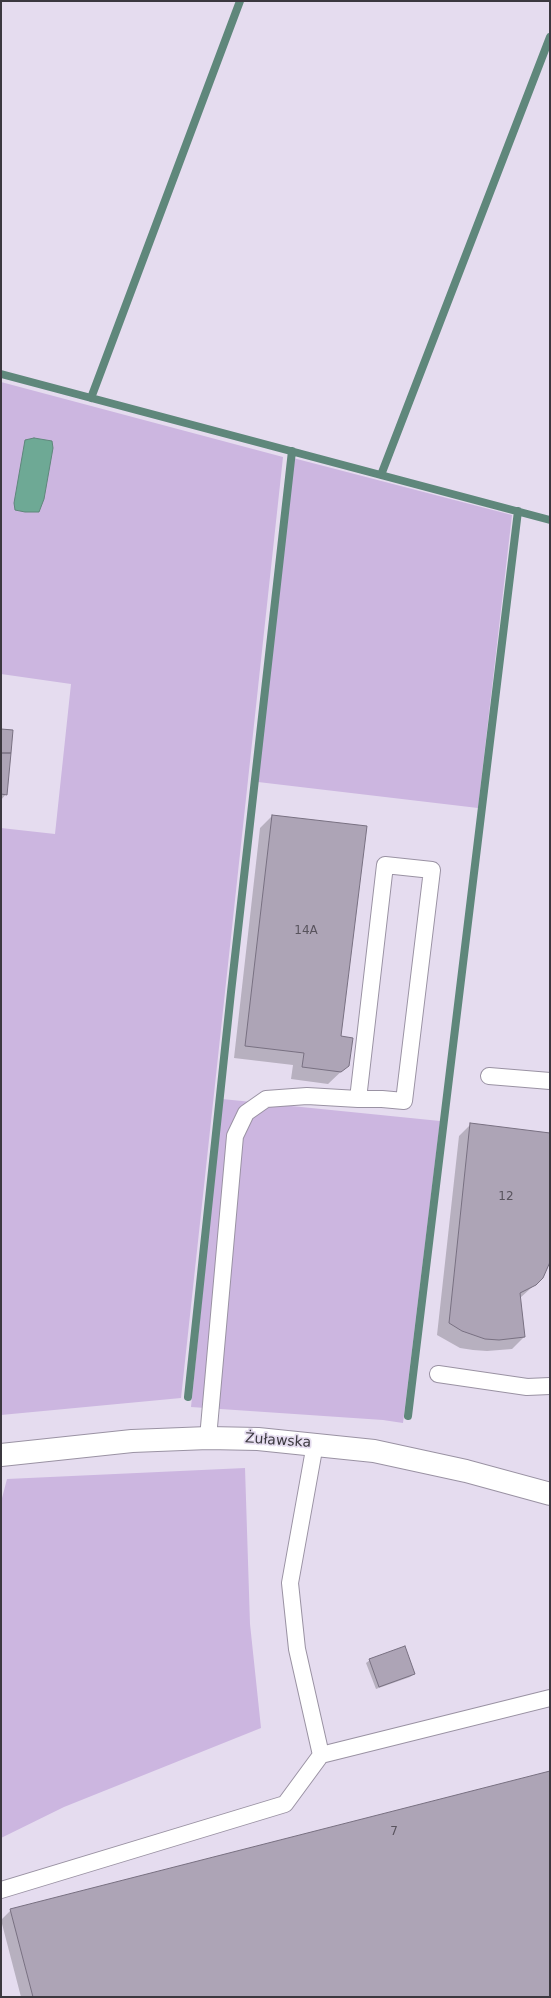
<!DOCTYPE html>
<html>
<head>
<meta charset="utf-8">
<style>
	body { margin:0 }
	#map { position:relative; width:551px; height:1998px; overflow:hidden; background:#e5dcef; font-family:"DejaVu Sans",sans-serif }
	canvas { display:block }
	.frame { position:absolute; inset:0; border:2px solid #3b383f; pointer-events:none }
</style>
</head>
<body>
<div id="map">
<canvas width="551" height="1998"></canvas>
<div class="frame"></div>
</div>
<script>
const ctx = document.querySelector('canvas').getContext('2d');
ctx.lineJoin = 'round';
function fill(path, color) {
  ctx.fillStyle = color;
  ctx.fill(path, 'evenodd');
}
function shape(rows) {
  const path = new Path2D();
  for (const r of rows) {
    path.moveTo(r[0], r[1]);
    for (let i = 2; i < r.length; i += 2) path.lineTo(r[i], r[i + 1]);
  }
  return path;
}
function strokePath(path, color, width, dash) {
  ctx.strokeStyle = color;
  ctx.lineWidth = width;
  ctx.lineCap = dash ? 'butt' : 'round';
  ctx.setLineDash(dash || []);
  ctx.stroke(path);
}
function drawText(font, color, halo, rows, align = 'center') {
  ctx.font = font + ' "DejaVu Sans",sans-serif';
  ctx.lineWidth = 3.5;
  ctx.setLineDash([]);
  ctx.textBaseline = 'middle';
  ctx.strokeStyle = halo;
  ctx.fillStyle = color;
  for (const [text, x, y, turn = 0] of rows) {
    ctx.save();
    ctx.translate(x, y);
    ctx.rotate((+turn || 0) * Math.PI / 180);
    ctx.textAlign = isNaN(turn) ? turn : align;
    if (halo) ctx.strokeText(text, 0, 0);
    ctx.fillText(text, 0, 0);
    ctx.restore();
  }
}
fill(shape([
	[1,382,283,457,181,1398,1,1415,1,828,55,834,71,684,1,674],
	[293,458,512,515,478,808,258,782],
	[222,1099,440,1121,403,1423,383,1420,191,1407],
	[245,1468,250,1624,261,1728,64,1807,1,1838,1,1502,7,1479]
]), '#ccb6e0');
const water = shape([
	[34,438,52,441,53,448,44,499,39,512,25,512,15,510,14,503,25,440,34,438]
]);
fill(water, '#6ea995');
strokePath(water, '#5f877b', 1);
fill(shape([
	[1,730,6,794,1,800],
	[272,816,348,1065,328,1084,291,1079,293,1065,234,1058,260,828],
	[471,1124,550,1134,550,1258,542,1278,520,1298,524,1337,512,1349,487,1351,473,1350,460,1348,437,1335,459,1136],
	[370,1660,414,1674,410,1677,376,1689,366,1663],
	[550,1772,550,1997,21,1997,1,1920,11,1910]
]), '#0003');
strokePath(shape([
	[1,374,550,520],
	[91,398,240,1],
	[381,475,550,37],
	[188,1397,231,992,292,451],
	[408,1416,518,511]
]), '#5f877b', 8);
const building = shape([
	[1,729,13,730,11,753,1,753,1,729],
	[1,753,11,753,7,795,1,794,1,753],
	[272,815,367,826,341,1036,353,1038,349,1066,341,1072,302,1067,304,1053,245,1046,272,815],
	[470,1123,550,1133,550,1262,543,1278,536,1285,520,1293,525,1337,499,1340,485,1339,462,1331,449,1323,470,1123],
	[405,1646,415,1674,379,1687,369,1659,405,1646],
	[550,1771,550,1997,33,1997,10,1909,550,1771]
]);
fill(building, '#ada4b6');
strokePath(building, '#787081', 1);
const service = shape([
	[489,1076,550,1081],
	[438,1374,527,1387,550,1386],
	[208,1438,235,1136,246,1113,266,1099,307,1096,358,1099,382,1099,404,1101,432,870,385,865,358,1099],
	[315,1444,290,1583,297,1649,321,1755,550,1698],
	[1,1890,285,1804,321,1755]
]);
const tertiary = shape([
	[1,1455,132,1441,208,1438,258,1439,374,1451,466,1471,550,1494]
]);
strokePath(service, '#9a92a3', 18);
strokePath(tertiary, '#9a92a3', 24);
strokePath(service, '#fff', 16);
strokePath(tertiary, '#fff', 22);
drawText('12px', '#58535d', null, [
	["14A",306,931],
	["12",506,1197],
	["7",394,1832]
]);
drawText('14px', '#3b383f', '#e5dcef', [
	["Żuławska",278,1441,4]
]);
</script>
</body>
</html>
